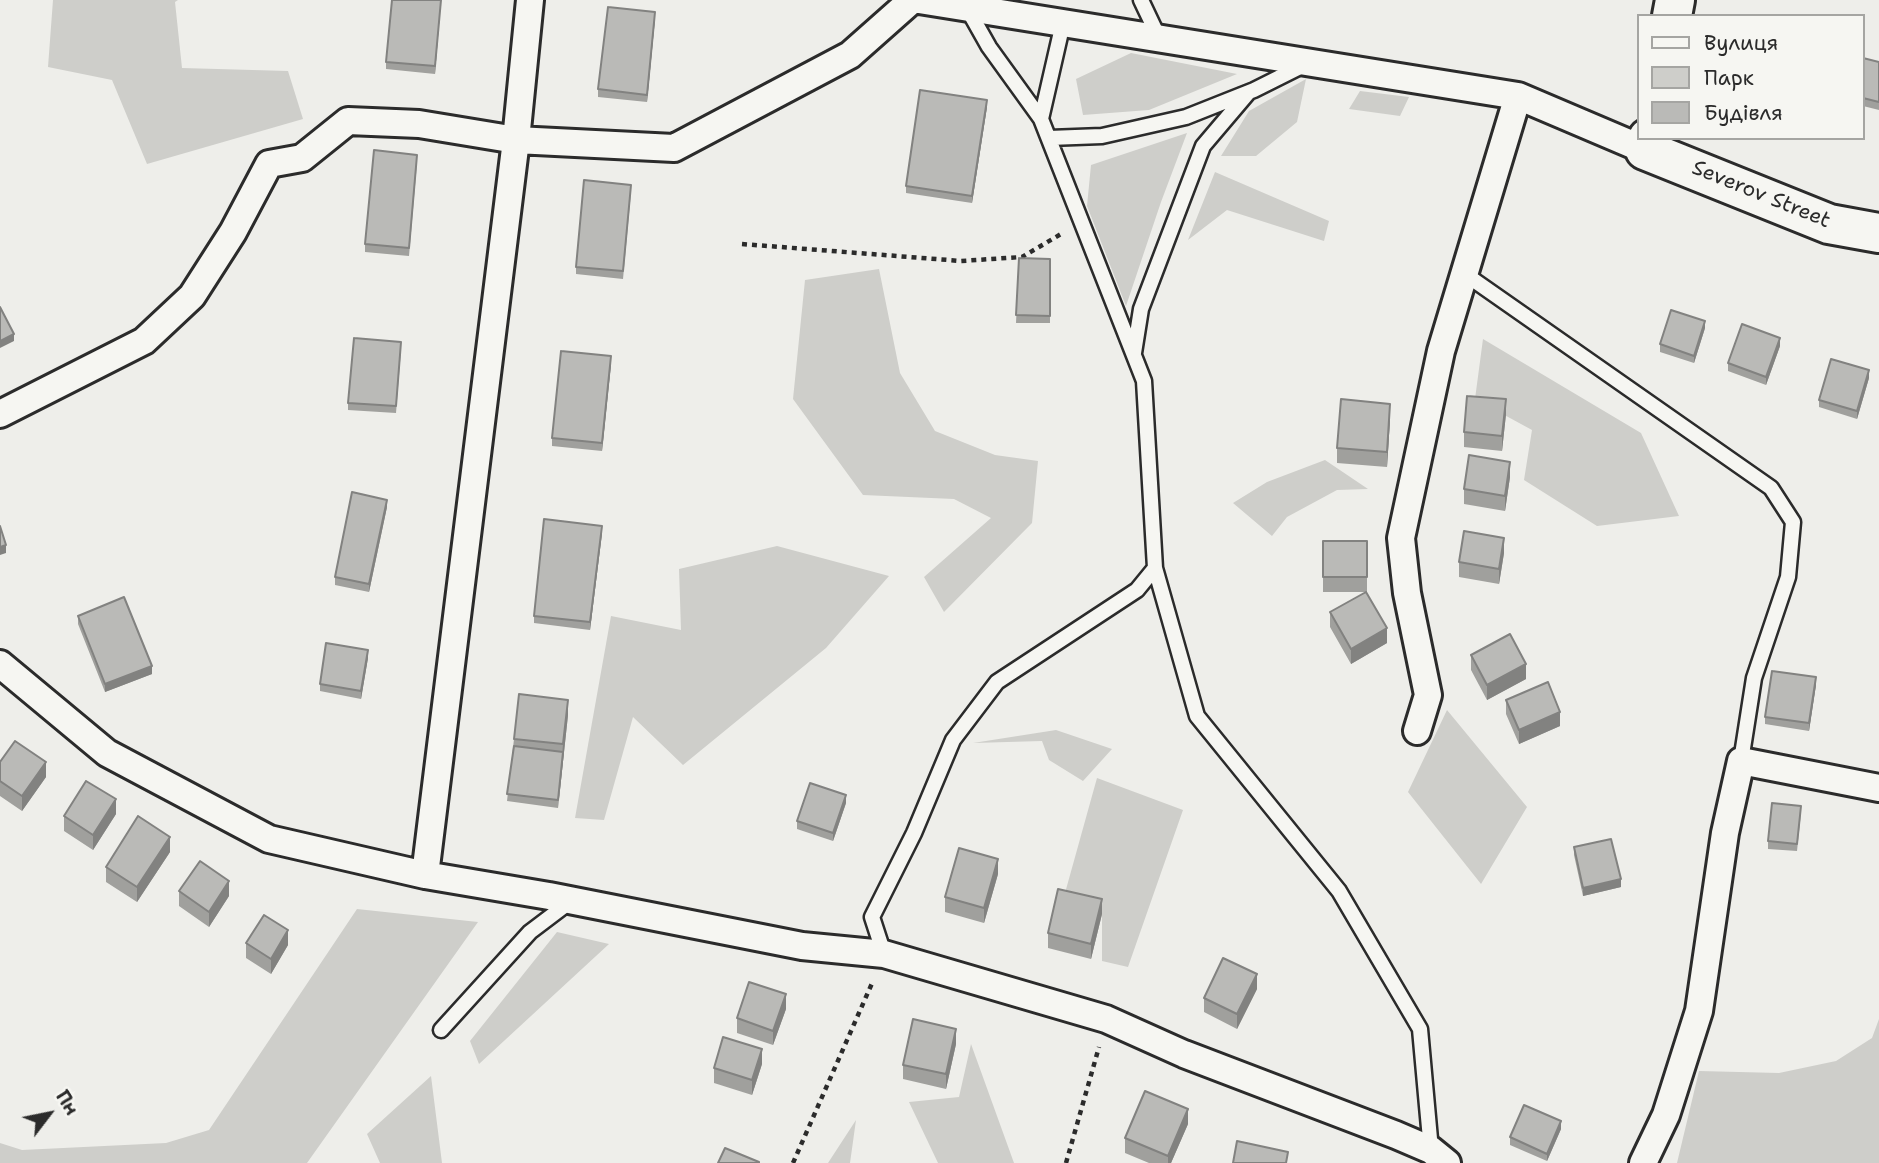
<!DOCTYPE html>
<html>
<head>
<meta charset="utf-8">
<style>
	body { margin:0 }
	#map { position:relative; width:1879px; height:1163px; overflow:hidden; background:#eeeeea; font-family:"Shantell Sans",sans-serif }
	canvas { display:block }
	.legend { position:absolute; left:1637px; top:14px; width:228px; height:126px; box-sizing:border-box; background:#f6f6f2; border:2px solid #a5a5a2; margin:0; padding:9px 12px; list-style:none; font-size:21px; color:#2b2b2b }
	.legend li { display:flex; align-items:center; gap:14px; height:35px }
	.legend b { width:35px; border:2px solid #a5a5a2 }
	.north { position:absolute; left:14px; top:1079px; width:70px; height:70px; -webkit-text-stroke:5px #f6f6f2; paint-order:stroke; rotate:58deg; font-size:19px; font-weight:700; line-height:28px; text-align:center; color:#2b2b2b }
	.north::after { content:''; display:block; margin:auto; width:24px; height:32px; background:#2b2b2b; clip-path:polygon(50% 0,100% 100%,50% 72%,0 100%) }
</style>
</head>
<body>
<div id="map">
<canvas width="1879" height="1163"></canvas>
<ul class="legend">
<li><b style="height:9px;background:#f6f6f2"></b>Вулиця</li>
<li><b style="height:19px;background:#cececa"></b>Парк</li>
<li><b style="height:19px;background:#babab7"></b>Будівля</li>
</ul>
<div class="north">Пн</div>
</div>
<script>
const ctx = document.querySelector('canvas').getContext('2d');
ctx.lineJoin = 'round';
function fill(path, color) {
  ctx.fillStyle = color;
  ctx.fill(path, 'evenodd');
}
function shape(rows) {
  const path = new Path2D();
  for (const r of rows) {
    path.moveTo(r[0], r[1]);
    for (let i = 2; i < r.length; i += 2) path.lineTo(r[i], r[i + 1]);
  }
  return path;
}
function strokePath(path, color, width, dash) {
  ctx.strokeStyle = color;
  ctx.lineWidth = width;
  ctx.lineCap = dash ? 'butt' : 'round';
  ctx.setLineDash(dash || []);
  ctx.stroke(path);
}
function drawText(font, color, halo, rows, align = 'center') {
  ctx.font = font + ' "Shantell Sans",sans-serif';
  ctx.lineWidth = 5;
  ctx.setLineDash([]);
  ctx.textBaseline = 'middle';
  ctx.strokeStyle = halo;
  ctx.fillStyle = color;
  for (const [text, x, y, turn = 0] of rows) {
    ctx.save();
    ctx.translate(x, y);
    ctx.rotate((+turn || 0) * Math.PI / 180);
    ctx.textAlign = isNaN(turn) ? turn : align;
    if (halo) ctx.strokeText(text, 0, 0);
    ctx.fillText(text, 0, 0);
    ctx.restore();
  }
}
fill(shape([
	[53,0,178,0,175,2,182,68,288,71,303,119,147,164,112,80,48,67],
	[1131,53,1237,74,1149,110,1083,115,1076,79],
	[1306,79,1297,122,1256,156,1221,156,1249,111],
	[1360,91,1409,97,1400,116,1349,109],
	[1187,133,1161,202,1126,306,1087,206,1091,165],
	[1215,172,1329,221,1324,241,1227,210,1188,240],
	[879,269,900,373,935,431,995,455,1038,461,1032,523,944,612,924,577,991,518,954,499,863,495,793,399,805,280],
	[1483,339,1641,433,1679,516,1597,526,1524,480,1532,430,1475,399],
	[1325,460,1368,489,1337,490,1287,517,1272,536,1233,503,1267,482],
	[777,546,889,576,826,648,683,765,633,717,604,820,575,818,611,616,681,630,679,569],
	[1447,710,1527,807,1481,884,1408,792],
	[1056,730,1112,749,1083,781,1049,760,1042,741,973,743],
	[1097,778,1183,810,1128,967,1102,961,1102,914,1065,893],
	[357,909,478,922,307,1163,0,1163,0,1143,22,1150,166,1143,209,1130],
	[557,932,609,944,479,1064,470,1041],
	[1879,1019,1879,1163,1677,1163,1699,1071,1779,1073,1836,1061,1872,1038],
	[971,1044,1014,1163,938,1163,909,1102,959,1097],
	[431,1076,442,1163,380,1163,367,1134],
	[856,1120,850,1163,828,1163]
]), '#cececa');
const lane = shape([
	[1141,0,1159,38],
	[967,8,989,47,1041,119],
	[1063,23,1041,119,1144,381,1155,568,1197,716,1339,891,1420,1029,1431,1150],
	[1049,138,1102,136,1186,117,1254,90,1304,65],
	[1465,274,1771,488,1793,522,1788,577,1754,678,1741,761],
	[1134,353,1141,309,1203,146,1248,93],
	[884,954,872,917,914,833,953,740,997,682,1137,590,1155,568],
	[441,1030,530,932,571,901]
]);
const street = shape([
	[919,0,1518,96,1645,150],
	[0,414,144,341,192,296,233,232,269,164,302,158,348,121,419,124,516,140,674,148,850,55,912,0],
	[0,664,107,753,269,839,425,875,549,896,802,946,884,954,1106,1019,1184,1054,1396,1135,1431,1150,1447,1163],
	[1417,731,1428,695,1407,593,1401,538,1441,351,1518,96],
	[425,875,516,140,530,0],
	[1643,1163,1666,1115,1699,1011,1725,833,1741,761,1879,788]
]);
const secondary = shape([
	[1672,16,1675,0],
	[1648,138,1645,150,1829,224,1879,233]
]);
strokePath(lane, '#2b2b2b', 19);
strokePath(street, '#2b2b2b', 32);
strokePath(secondary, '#2b2b2b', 44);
strokePath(shape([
	[742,244,961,261,1022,257,1061,234],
	[793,1163,873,981],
	[1066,1163,1099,1047]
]), '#2b2b2b', 4.5, [5, 5]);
strokePath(lane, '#f6f6f2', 14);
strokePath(street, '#f6f6f2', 26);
strokePath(secondary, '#f6f6f2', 38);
fill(shape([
	[441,0,435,74,386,69,386,62],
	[655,19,647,102,598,97,598,89],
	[1863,58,1879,62,1879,110,1863,106],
	[987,107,972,203,906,193,906,186],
	[417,163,409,256,365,252,365,244],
	[631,192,623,279,576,274,576,267],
	[1019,258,1050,259,1050,323,1016,323],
	[1705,328,1694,363,1660,352,1660,344],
	[1780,346,1766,385,1728,371,1728,363],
	[401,350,396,413,348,410,348,403],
	[611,364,602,451,552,446,552,438],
	[1869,378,1857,419,1819,407,1819,400],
	[1506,414,1502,451,1464,447,1464,432],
	[1390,419,1387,467,1337,463,1337,448],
	[1510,477,1505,511,1464,504,1464,489],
	[387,507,369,592,335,585,335,577],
	[602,533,590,630,534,623,534,616],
	[1323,541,1367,541,1367,592,1323,592],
	[1504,553,1499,584,1459,577,1459,562],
	[1330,612,1387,643,1351,664,1330,627],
	[78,616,152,674,105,692,78,624],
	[1471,655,1526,679,1487,700,1471,670],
	[368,658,361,699,320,691,320,684],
	[1816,685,1809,731,1765,724,1765,717],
	[1506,700,1560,726,1519,744,1506,714],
	[568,715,558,808,507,801,514,739],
	[0,762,46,777,22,811,0,796],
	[846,803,833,841,797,829,797,821],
	[1801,813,1797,851,1768,849,1768,841],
	[116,814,93,850,64,831,64,816],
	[1574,847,1621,887,1583,896,1574,855],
	[170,852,137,902,106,882,106,867],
	[998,874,984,923,945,912,945,897],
	[179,891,229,896,209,927,179,906],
	[1102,914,1091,959,1048,948,1048,933],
	[246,943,288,945,271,974,246,958],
	[1257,989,1237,1029,1204,1012,1204,998],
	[786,1009,773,1045,737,1033,737,1018],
	[956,1044,946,1089,903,1079,903,1065],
	[762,1064,752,1095,714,1083,714,1068],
	[1188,1124,1171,1163,1149,1163,1125,1153,1125,1138],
	[1561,1129,1547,1161,1510,1145,1510,1137]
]), '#a0a09d');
fill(shape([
	[441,0,435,74,435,66],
	[655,12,655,19,647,102,647,95],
	[987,100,987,107,972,203,972,196],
	[1705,321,1705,328,1694,363,1694,356],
	[14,334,14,341,0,348,0,341],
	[1780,338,1780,346,1766,385,1766,377],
	[611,356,611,364,602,451,602,443],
	[1869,370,1869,378,1857,419,1857,411],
	[1506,399,1506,414,1502,451,1502,436],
	[1390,404,1390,419,1387,467,1387,452],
	[1510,462,1510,477,1505,511,1505,496],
	[387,500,387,507,369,592,369,584],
	[602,526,602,533,590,630,590,622],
	[1504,538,1504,553,1499,584,1499,569],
	[6,545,6,553,0,555,0,547],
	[1387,628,1387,643,1351,664,1351,649],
	[368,650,368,658,361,699,361,691],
	[1526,664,1526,679,1487,700,1487,685],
	[152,666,152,674,105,692,105,684],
	[1816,677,1816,685,1809,731,1809,723],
	[568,700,568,715,558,808,563,744],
	[1560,712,1560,726,1519,744,1519,730],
	[46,762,46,777,22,811,22,796],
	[846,795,846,803,833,841,833,833],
	[116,799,116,814,93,850,93,835],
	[170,837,170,852,137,902,137,887],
	[998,859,998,874,984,923,984,908],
	[1621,879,1621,887,1583,896,1583,888],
	[229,881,229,896,209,927,209,912],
	[1102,899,1102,914,1091,959,1091,944],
	[288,930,288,945,271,974,271,959],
	[1257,974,1257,989,1237,1029,1237,1014],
	[786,994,786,1009,773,1045,773,1031],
	[956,1029,956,1044,946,1089,946,1074],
	[762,1049,762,1064,752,1095,752,1080],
	[1188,1109,1188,1124,1171,1163,1168,1163,1168,1156],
	[1561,1121,1561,1129,1547,1161,1547,1154]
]), '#828280');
const building = shape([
	[392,0,441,0,435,66,386,62,392,0],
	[608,7,655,12,647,95,598,89,608,7],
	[1863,58,1879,62,1879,102,1863,98,1863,58],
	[920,90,987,100,972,196,906,186,920,90],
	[374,150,417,155,409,248,365,244,374,150],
	[584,180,631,185,623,271,576,267,584,180],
	[1019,258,1050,259,1050,316,1016,315,1019,258],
	[0,307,14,334,0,341,0,307],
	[1671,310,1705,321,1694,356,1660,344,1671,310],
	[1742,324,1780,338,1766,377,1728,363,1742,324],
	[354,338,401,342,396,406,348,403,354,338],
	[561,351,611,356,602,443,552,438,561,351],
	[1831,359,1869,370,1857,411,1819,400,1831,359],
	[1467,396,1506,399,1502,436,1464,432,1467,396],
	[1341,399,1390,404,1387,452,1337,448,1341,399],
	[1469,455,1510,462,1505,496,1464,489,1469,455],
	[352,492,387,500,369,584,335,577,352,492],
	[544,519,602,526,590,622,534,616,544,519],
	[0,526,6,545,0,547,0,526],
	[1464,531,1504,538,1499,569,1459,562,1464,531],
	[1323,541,1367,541,1367,577,1323,577,1323,541],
	[1366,592,1387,628,1351,649,1330,612,1366,592],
	[124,597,152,666,105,684,78,616,124,597],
	[1510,634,1526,664,1487,685,1471,655,1510,634],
	[326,643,368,650,361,691,320,684,326,643],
	[1772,671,1816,677,1809,723,1765,717,1772,671],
	[1548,682,1560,712,1519,730,1506,700,1548,682],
	[519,694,568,700,563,744,514,739,519,694],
	[15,741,46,762,22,796,0,781,0,762,15,741],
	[514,746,563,752,558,800,507,794,514,746],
	[86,781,116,799,93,835,64,816,86,781],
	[810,783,846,795,833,833,797,821,810,783],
	[1772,803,1801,806,1797,844,1768,841,1772,803],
	[138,816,170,837,137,887,106,867,138,816],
	[1611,839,1621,879,1583,888,1574,847,1611,839],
	[959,848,998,859,984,908,945,897,959,848],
	[200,861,229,881,209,912,179,891,200,861],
	[1058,889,1102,899,1091,944,1048,933,1058,889],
	[264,915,288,930,271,959,246,943,264,915],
	[1223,958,1257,974,1237,1014,1204,998,1223,958],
	[749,982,786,994,773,1031,737,1018,749,982],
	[913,1019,956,1029,946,1074,903,1065,913,1019],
	[723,1037,762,1049,752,1080,714,1068,723,1037],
	[1145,1091,1188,1109,1168,1156,1125,1138,1145,1091],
	[1524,1105,1561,1121,1547,1154,1510,1137,1524,1105],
	[1237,1141,1288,1152,1286,1163,1233,1163,1237,1141],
	[725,1148,759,1162,759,1163,718,1163,725,1148]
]);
fill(building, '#babab7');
strokePath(building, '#828280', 2);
drawText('21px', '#2b2b2b', '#f6f6f2', [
	["Severov Street",1761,195,22]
]);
</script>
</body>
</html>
